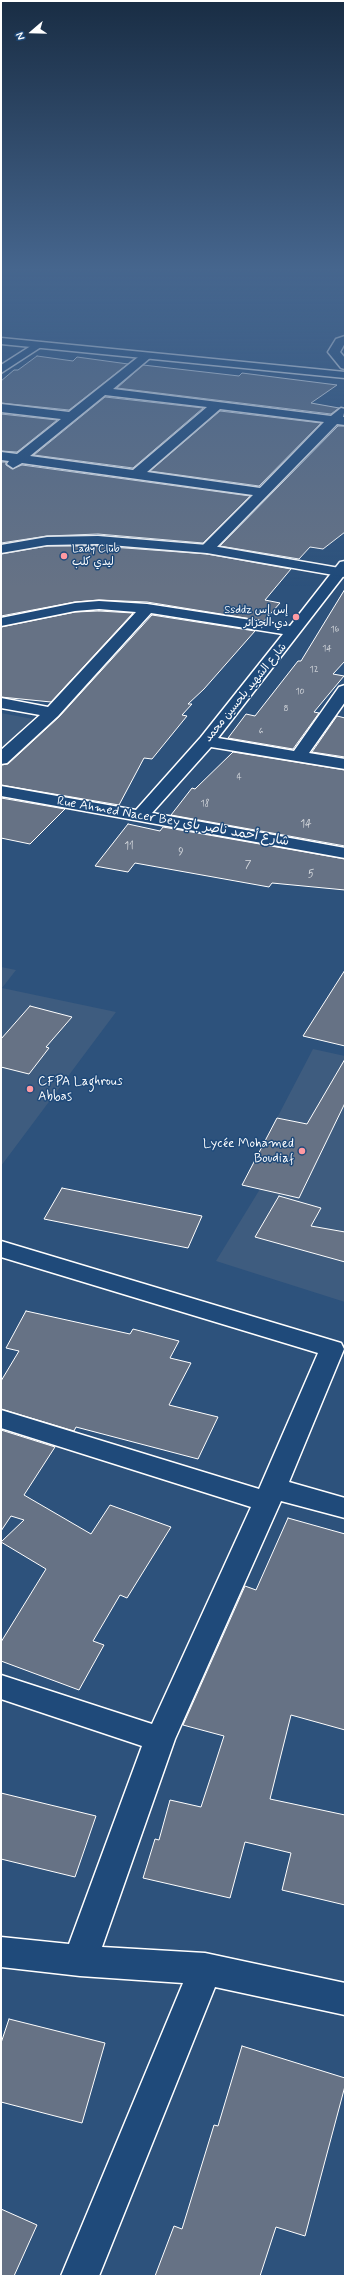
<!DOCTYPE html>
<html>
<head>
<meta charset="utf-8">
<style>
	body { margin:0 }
	#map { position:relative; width:346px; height:2277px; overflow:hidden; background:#2d527c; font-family:Mynerve,sans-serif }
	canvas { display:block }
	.frame { position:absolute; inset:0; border:2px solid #fff; pointer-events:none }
	.north { position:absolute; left:12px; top:12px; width:40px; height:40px; -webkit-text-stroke:3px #1f4a7a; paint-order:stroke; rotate:250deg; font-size:11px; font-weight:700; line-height:16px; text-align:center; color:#fff }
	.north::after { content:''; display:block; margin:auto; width:14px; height:18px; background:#fff; clip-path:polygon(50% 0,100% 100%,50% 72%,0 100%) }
</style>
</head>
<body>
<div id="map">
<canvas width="346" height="2277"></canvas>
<div class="frame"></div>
<div class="north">N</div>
</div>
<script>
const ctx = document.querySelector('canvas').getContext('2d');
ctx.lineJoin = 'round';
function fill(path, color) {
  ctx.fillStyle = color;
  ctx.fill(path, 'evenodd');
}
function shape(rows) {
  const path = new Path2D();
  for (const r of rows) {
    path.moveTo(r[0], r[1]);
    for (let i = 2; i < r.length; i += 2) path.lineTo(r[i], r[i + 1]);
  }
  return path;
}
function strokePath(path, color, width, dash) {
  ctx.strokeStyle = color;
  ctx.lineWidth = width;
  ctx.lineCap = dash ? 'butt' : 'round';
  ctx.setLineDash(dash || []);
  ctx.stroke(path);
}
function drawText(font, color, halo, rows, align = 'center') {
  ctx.font = font + ' Mynerve,"Playpen Sans Arabic",sans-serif';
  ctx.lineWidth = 3;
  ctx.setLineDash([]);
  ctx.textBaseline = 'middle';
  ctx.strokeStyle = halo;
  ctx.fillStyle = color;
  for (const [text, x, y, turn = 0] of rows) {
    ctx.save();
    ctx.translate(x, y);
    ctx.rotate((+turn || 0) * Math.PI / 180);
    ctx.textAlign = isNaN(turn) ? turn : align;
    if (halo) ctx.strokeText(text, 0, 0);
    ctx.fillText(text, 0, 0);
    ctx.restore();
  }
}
fill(shape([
	[1,713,33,719,1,749],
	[1,967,16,970,2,988,116,1012,1,1166],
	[313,1049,345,1056,345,1302,216,1261,260,1189,242,1185]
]), '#3e5c7f');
const building = shape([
	[37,356,73,361,77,357,128,364,69,410,1,403,1,381,14,370,18,370,37,356],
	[143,365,239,376,242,373,337,385,311,403,339,408,331,414,117,388,143,365],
	[105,397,203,408,133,468,34,455,105,397],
	[220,411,321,423,259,486,150,471,220,411],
	[1,414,57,420,17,452,1,451,1,414],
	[338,426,345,426,345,532,323,549,310,547,299,559,220,546,338,426],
	[1,462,6,462,6,465,12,469,22,465,250,496,203,543,98,534,47,536,1,543,1,462],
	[47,546,98,546,207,554,291,569,265,600,280,603,264,621,147,602,99,600,75,602,1,616,1,554,47,546],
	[345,589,345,661,333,674,344,676,314,712,319,713,293,749,228,738,246,714,255,716,298,661,301,661,345,589],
	[99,611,133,613,51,702,1,697,1,627,75,612,99,611],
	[152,615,255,631,204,689,188,704,192,704,182,715,187,716,152,759,144,758,119,805,1,785,1,765,8,764,59,717,152,615],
	[337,716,345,718,345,757,312,752,337,716],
	[233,752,345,770,345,846,171,815,192,788,195,789,233,752],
	[1,798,65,809,30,844,1,838,1,798],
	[128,824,160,831,163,827,345,859,345,890,272,883,269,887,135,863,128,872,95,866,128,824],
	[345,970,345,1046,303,1036,345,970],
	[30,1006,72,1017,46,1047,49,1048,29,1074,1,1067,1,1039,30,1006],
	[345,1059,345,1103,299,1198,242,1185,277,1118,307,1124,345,1059],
	[62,1188,202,1216,188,1248,44,1219,62,1188],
	[279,1196,321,1208,311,1226,345,1232,345,1262,255,1237,279,1196],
	[26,1311,130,1334,133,1329,179,1341,170,1358,191,1363,169,1405,218,1417,198,1459,76,1427,74,1431,1,1409,1,1381,19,1351,6,1348,26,1311],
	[1,1430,55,1447,24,1495,91,1534,110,1505,171,1527,127,1598,120,1595,93,1641,104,1645,79,1690,1,1661,1,1642,46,1569,1,1542,24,1520,11,1516,1,1531,1,1430],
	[288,1518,345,1534,345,1730,291,1715,270,1799,345,1815,345,1905,282,1890,291,1853,245,1842,230,1898,143,1878,155,1839,159,1840,170,1800,201,1807,224,1736,183,1725,245,1586,256,1590,288,1518],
	[1,1793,96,1816,75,1877,1,1859,1,1793],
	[9,2019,105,2043,82,2123,1,2102,1,2043,9,2019],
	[242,2046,345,2078,345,2086,305,2236,276,2227,260,2276,155,2276,174,2226,182,2229,214,2125,218,2126,242,2046],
	[1,2209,37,2225,14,2276,1,2276,1,2209]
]);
fill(building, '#667285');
strokePath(building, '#fff', 1);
const minor = shape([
	[345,336,345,343,340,352,345,358,345,369,341,368,328,352,336,339,345,336],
	[37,342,43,345,41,347,1,373,1,365,37,342],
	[146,353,150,354,152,356,150,358,113,389,331,416,341,408,345,409,343,417,345,417,345,425,337,424,212,552,207,553,200,549,202,546,253,495,22,463,13,468,7,464,9,461,1,460,1,452,17,454,61,419,1,412,1,404,69,412,142,354,146,353],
	[105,395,207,407,133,470,30,456,105,395],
	[220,409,324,422,260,488,147,472,220,409],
	[345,561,345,574,218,738,294,751,339,687,345,685,345,702,309,753,345,759,345,769,211,747,152,813,345,848,345,858,1,796,1,786,136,810,201,737,283,634,151,613,58,716,7,763,1,764,1,750,40,715,1,708,1,698,48,707,136,612,99,609,75,611,1,626,1,618,75,603,99,601,147,604,290,626,340,562,345,561],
	[1,1241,341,1343,344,1349,289,1482,345,1498,345,1518,281,1501,175,1739,102,1947,205,1953,345,1983,345,2015,215,1987,99,2276,61,2276,183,1983,80,1976,1,1967,1,1937,69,1944,142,1746,1,1699,1,1675,152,1724,251,1507,1,1428,1,1410,259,1489,318,1353,1,1257,1,1241]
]);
const tertiary = shape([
	[1,338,345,372,345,378,1,344,1,338],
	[98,536,207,545,345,569,345,577,207,553,98,544,47,545,1,553,1,545,47,537,98,536]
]);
strokePath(minor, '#fff', 3);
strokePath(tertiary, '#fff', 3);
fill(minor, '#1f4a7a');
fill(tertiary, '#1f4a7a');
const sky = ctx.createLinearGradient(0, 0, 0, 587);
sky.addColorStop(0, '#192d44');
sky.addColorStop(0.46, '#46668e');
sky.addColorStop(1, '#46668e00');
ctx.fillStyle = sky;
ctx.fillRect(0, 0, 346, 587);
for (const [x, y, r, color] of [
	[64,556,4,"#ff9aa2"],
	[296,617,4,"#ff9aa2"],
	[30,1089,4,"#ff9aa2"],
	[302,1151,4,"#ff9aa2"]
]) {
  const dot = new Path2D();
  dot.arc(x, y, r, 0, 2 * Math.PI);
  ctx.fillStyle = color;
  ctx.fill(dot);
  strokePath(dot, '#1f4a7a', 1.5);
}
drawText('9px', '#d9dce0', null, [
	["16",335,630],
	["14",327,649],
	["12",314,670],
	["10",300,692],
	["8",286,709],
	["6",261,732],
	["4",239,778],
	["18",205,804]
]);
drawText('11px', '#fff', '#1f4a7a', [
	["Lady Club",72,550],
	["ليدي كلب",72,563],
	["Ssddz إس إس",288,611,"right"],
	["دي الجزائر",288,624,"right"]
], 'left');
drawText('11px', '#fff', '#1f4a7a', [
	["شارع الشهيد بلحسين محمد",246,693,-51]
]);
drawText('11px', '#d9dce0', null, [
	["14",306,825],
	["11",129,847],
	["9",181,853],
	["7",248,866],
	["5",311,875]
]);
drawText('13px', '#fff', '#1f4a7a', [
	["Rue Ahmed Nacer Bey شارع أحمد ناصر باي",173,822,10]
]);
drawText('13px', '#fff', '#1f4a7a', [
	["CFPA Laghrous",38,1082],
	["Abbas",38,1097],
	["Lycée Mohamed",294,1144,"right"],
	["Boudiaf",294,1159,"right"]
], 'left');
</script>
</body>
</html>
